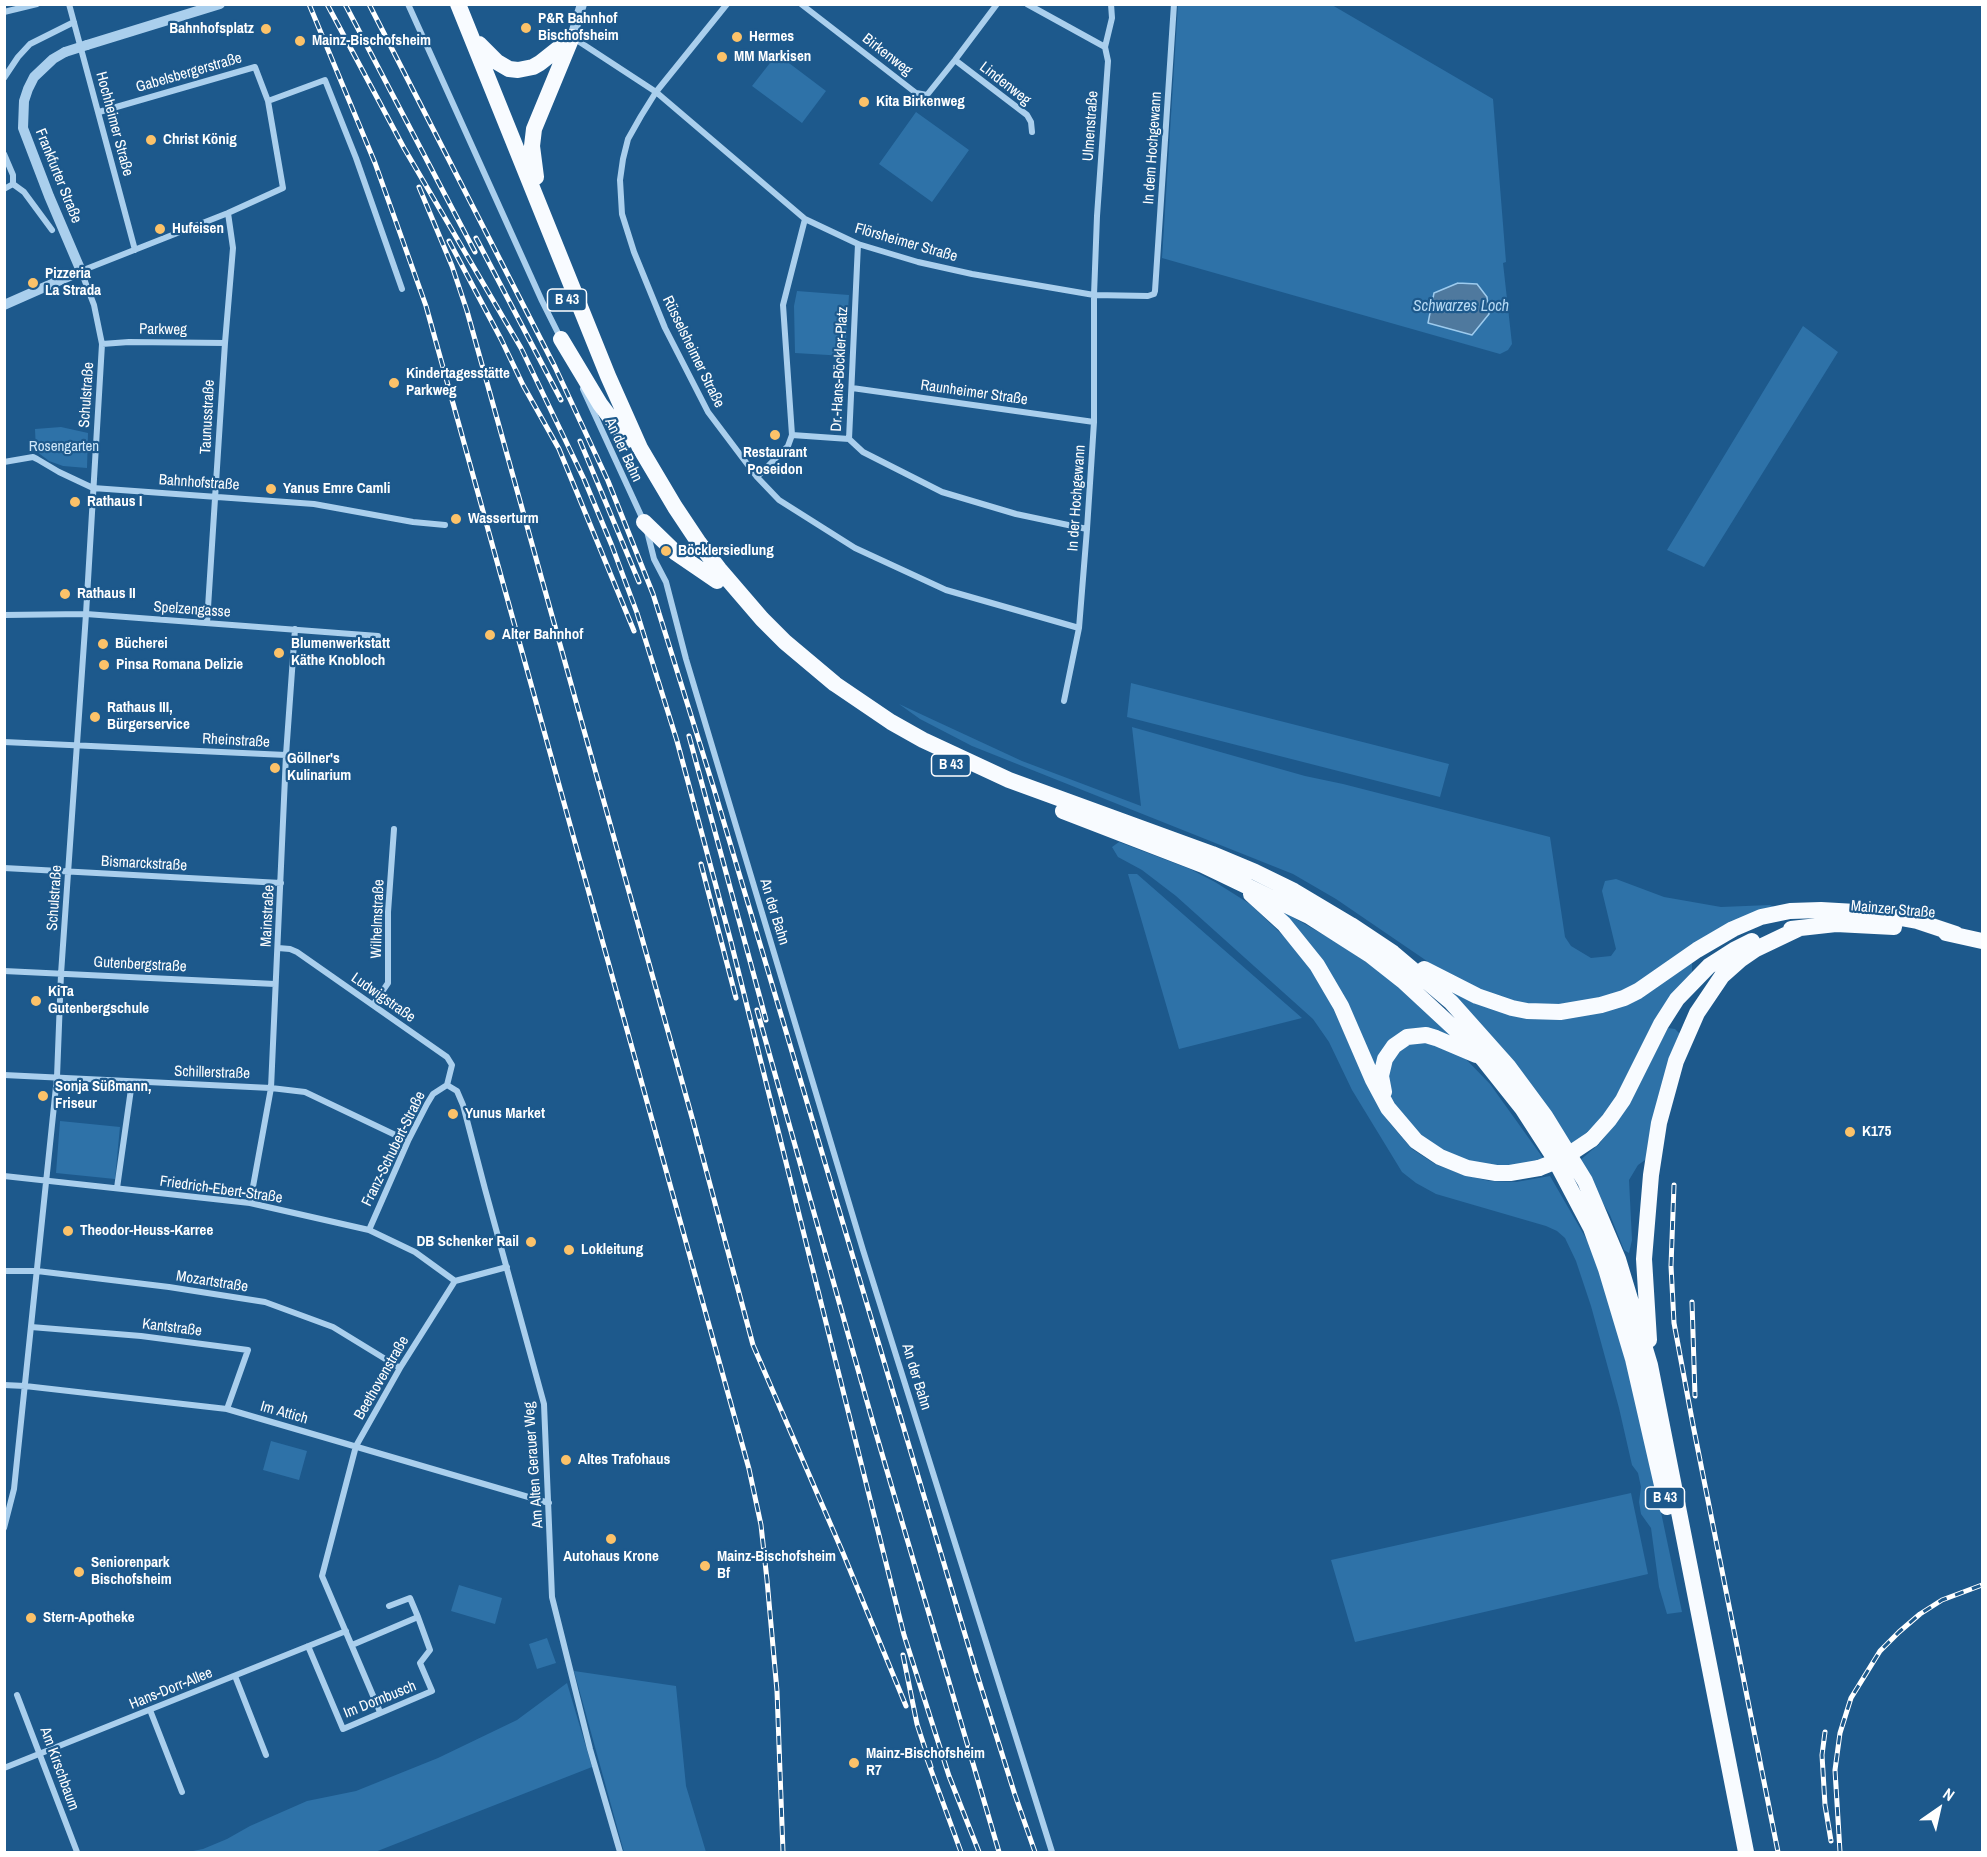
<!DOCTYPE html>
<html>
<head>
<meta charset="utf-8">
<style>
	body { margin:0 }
	#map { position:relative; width:1987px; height:1857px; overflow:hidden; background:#1d598c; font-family:"Archivo Narrow",sans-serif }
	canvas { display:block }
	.frame { position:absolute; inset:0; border:6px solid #fff; pointer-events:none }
	.north { position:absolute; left:1909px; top:1779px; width:60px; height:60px; -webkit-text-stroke:4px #1d598c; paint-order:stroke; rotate:34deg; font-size:16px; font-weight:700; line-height:24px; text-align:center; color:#fff }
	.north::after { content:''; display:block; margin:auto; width:21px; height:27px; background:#fff; clip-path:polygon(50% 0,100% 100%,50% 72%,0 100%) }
</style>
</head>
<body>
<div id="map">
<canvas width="1987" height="1857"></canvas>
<div class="frame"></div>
<div class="north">N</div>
</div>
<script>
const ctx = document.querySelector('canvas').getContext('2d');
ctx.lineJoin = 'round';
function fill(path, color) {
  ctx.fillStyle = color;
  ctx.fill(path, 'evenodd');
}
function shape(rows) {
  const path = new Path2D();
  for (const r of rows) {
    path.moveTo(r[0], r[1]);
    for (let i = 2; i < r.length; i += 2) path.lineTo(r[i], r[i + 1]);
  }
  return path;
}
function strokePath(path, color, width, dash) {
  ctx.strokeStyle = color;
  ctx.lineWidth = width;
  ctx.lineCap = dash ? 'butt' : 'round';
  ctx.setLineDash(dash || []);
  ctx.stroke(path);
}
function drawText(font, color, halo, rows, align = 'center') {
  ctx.font = font + ' "Archivo Narrow",sans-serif';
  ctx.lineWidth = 4.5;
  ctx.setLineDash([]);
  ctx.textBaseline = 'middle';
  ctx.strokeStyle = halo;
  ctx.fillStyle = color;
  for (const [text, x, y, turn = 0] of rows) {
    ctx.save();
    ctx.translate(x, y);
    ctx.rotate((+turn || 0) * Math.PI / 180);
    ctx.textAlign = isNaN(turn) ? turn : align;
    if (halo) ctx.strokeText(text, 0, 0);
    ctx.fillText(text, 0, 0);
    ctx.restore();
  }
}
fill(shape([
	[1178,5,1332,5,1493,99,1506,262,1503,263,1512,344,1508,350,1500,354,1162,258],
	[777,54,826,91,802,123,752,86],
	[916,112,969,150,932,202,879,164],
	[797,291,849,295,845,356,795,353,794,306],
	[1803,326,1838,352,1704,567,1667,550],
	[61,427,88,433,87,468,63,466,49,461,36,451,35,429],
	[1131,683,1449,764,1440,797,1127,717],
	[899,704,1022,761,1141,806,1132,727,1305,776,1343,784,1550,837,1565,937,1571,946,1591,958,1611,956,1616,949,1602,891,1605,881,1616,879,1664,897,1721,907,1770,905,1776,908,1619,994,1549,1009,1485,997,1443,972,1336,899,1293,874,972,746,920,719],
	[1119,842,1190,869,1215,882,1250,904,1295,947,1321,982,1366,1081,1389,1122,1412,1149,1435,1164,1461,1174,1489,1181,1516,1182,1550,1176,1591,1247,1610,1300,1646,1441,1682,1612,1667,1614,1659,1587,1651,1528,1641,1514,1639,1502,1641,1487,1638,1473,1632,1465,1619,1408,1591,1306,1576,1261,1565,1238,1557,1231,1546,1226,1436,1194,1416,1183,1402,1172,1352,1090,1329,1042,1313,1019,1176,896,1142,870,1118,857,1112,847],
	[1128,874,1137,874,1302,1018,1179,1049],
	[1275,907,1338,943,1376,969,1406,991,1459,1042,1405,1034,1378,1076],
	[1692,963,1692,972,1620,1094,1590,1132,1570,1144,1429,977,1558,1018],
	[1668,1028,1675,1029,1680,1034,1648,1158,1638,1165,1629,1180,1632,1240,1629,1253,1624,1250,1610,1215,1578,1162,1599,1144,1621,1116],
	[1418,1042,1440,1045,1461,1054,1490,1084,1543,1158,1538,1162,1495,1168,1464,1162,1423,1140,1393,1107,1387,1077,1395,1052,1406,1044],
	[60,1121,120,1127,115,1179,56,1173],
	[271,1441,307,1451,299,1480,263,1470],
	[1631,1493,1648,1574,1355,1642,1331,1560],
	[459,1585,502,1598,495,1624,451,1611],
	[547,1638,556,1663,537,1669,529,1644],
	[574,1671,676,1686,686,1786,706,1852,624,1852],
	[567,1683,592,1767,375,1852,188,1852,203,1849,227,1839,250,1826,307,1801,356,1791,438,1758,517,1720]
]), '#2e72a8');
const water = shape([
	[1458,283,1477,284,1487,297,1489,314,1472,335,1428,323,1434,293,1458,283]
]);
fill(water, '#4f799e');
strokePath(water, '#9dcbee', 1.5);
strokePath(shape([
	[69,4,135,250],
	[408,4,542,301,561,339],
	[727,4,656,92,641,116,628,139,623,159,620,180,622,214,634,252,665,328,708,412,757,477,779,500,855,548,946,590,1079,628],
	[801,4,916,93,927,95,955,60,997,4],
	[1027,4,1105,47],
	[4,12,37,4],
	[572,37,656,92,805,219,858,244,918,262,972,274,1094,295,1148,296,1154,294,1155,291,1174,4],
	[955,60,1027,115,1031,122,1032,132],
	[4,78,18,57,30,44,74,22],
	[268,101,325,80,356,158,402,289],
	[4,154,13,175,13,184],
	[13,184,24,192,52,230],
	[4,189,13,184],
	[102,344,129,342,225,343],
	[852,388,1094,422],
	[583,389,644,522],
	[792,435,849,439],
	[849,439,863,452,942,492,1016,514,1087,529],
	[849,439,858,244],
	[4,462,33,457,37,459,59,472,93,488,314,504,413,522,445,525],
	[757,477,788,446,792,435,783,305,805,219],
	[647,531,654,559,666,582,686,659,863,1250,1052,1852],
	[4,615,86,614,378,636],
	[207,623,225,343,233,248,228,213],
	[1064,701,1079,628,1087,529,1094,422,1094,295,1097,216,1108,61,1105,47,1112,18,1111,4],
	[4,742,286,755],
	[4,868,281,883],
	[278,948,290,949,297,952,447,1057,452,1065,447,1085],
	[4,971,275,984],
	[373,1005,388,983,388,912,394,829],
	[4,1075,271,1088,305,1092,408,1141],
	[447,1085,457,1091,463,1105,485,1189,544,1404,552,1597,590,1749,620,1852],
	[4,1176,250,1203,369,1230,415,1252,455,1281],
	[117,1188,132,1082],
	[250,1203,271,1088,286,755,295,629],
	[369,1230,408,1141,427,1104,433,1094,447,1085],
	[4,1271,37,1271,169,1287,265,1302,333,1327,400,1368],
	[31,1327,141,1336,248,1350,227,1409],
	[4,1385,25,1386,227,1409,549,1503],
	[4,1528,14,1489,57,1077,61,974,86,614,102,344,94,305,81,271,228,213,283,188,268,101,255,67,99,112],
	[389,1606,410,1598,418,1617],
	[308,1646,343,1729,432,1691,420,1663,430,1650,418,1617,352,1645],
	[235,1676,266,1755],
	[17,1695,77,1852],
	[150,1710,182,1792],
	[380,1712,322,1576,356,1446,400,1368,455,1281,507,1267],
	[4,1768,346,1631]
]), '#aacfed', 6);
strokePath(shape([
	[572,37,582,4],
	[87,45,220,4],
	[4,305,81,271,49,196,23,128,24,101,28,89,34,77,53,59,65,52]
]), '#aacfed', 10);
strokePath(shape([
	[458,4,608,376,640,448,675,507,699,543,719,569,762,619,785,642,835,684,891,722,923,740,1009,780,1212,854,1255,872,1294,891,1351,925,1393,953,1451,1002,1508,1066,1545,1116,1585,1181,1618,1259,1650,1365,1746,1852],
	[479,44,497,62,509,69,518,70,533,67,540,63,569,40],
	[536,177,532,146,534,129,572,37],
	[561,339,600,404,627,440],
	[644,522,676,553,717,581],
	[1063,811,1203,865,1309,916,1370,955,1403,981,1458,1032,1483,1059,1522,1108,1553,1156,1591,1228,1606,1269,1633,1359,1667,1507],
	[1251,894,1284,924,1317,965,1341,1006,1373,1080,1388,1108,1416,1141,1440,1157,1467,1168,1496,1173,1510,1173,1539,1168],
	[1791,929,1836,924,1894,927],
	[1946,933,1982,941],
	[1424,969,1477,996,1512,1008,1527,1011,1560,1012,1601,1005,1624,998,1638,991,1697,950,1733,929,1761,917,1790,911,1821,910,1873,913,1917,921,1956,934],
	[1384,1092,1381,1076,1385,1059,1394,1046,1407,1037,1426,1035,1436,1038,1476,1055],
	[1592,1139,1609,1120,1623,1100,1661,1024,1677,999,1709,966,1734,950,1752,941],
	[1649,1340,1644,1259,1651,1175,1659,1123,1676,1061,1697,1013,1722,976,1740,960,1756,949,1800,928]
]), '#f8fbff', 16);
const rail = shape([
	[309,4,375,163,426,306,749,1469,761,1525,767,1580,777,1691,783,1852],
	[327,4,404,148,521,348,584,479,612,546,637,613,677,741,731,942,904,1635,949,1776,979,1852],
	[345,4,475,252],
	[369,4,555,367,608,481,653,594,714,789,975,1668,1015,1795,1035,1852],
	[419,187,452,266,467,311,693,1121,753,1345,843,1553,906,1706],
	[476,238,561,400],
	[449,241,501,339,523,385,559,449,634,631],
	[580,441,639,582],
	[689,736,766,1020],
	[701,864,736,998],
	[757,1010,875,1430,999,1852],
	[1674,1185,1671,1266,1674,1323,1693,1425,1778,1852],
	[1692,1302,1695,1396],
	[903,1655,917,1724,931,1767],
	[1825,1732,1822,1755,1825,1805,1831,1841],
	[927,1759,961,1852],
	[1840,1852,1835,1770,1840,1733,1851,1698,1880,1651,1899,1632,1920,1614,1942,1600,1982,1585]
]);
strokePath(rail, '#fff', 5);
strokePath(rail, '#1d598c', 3, [9]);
strokePath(shape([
	[65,52,87,45]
]), '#aacfed', 10);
strokePath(shape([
	[1539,1168,1562,1159,1592,1139]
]), '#f8fbff', 16);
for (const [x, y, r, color] of [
	[526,28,6,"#fcc269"],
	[266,29,6,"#fcc269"],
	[737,37,6,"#fcc269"],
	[300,41,6,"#fcc269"],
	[722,57,6,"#fcc269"],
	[864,102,6,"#fcc269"],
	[151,140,6,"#fcc269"],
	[160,229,6,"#fcc269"],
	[33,283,6,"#fcc269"],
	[394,383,6,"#fcc269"],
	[775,435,6,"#fcc269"],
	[271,489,6,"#fcc269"],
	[75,502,6,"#fcc269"],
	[456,519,6,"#fcc269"],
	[666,551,6,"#fcc269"],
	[65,594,6,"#fcc269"],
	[490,635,6,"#fcc269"],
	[103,644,6,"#fcc269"],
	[279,653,6,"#fcc269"],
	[104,665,6,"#fcc269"],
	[95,717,6,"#fcc269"],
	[275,768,6,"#fcc269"],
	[36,1001,6,"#fcc269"],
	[43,1096,6,"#fcc269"],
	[453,1114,6,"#fcc269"],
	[1850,1132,6,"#fcc269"],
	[68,1231,6,"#fcc269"],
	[531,1242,6,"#fcc269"],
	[569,1250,6,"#fcc269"],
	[566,1460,6,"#fcc269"],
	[611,1539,6,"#fcc269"],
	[705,1566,6,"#fcc269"],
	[79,1572,6,"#fcc269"],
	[31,1618,6,"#fcc269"],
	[854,1763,6,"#fcc269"]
]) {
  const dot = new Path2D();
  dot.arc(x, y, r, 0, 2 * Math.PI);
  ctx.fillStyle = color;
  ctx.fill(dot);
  strokePath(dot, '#1d598c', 2);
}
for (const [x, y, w] of [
	[567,300,39],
	[951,765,39],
	[1665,1498,39]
]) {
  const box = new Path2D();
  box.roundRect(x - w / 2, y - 11, w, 22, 4.5);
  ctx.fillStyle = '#1d598c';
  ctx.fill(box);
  strokePath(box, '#fff', 1.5);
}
drawText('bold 14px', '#fff', null, [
	["B 43",567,300],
	["B 43",951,765],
	["B 43",1665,1498]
]);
drawText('bold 15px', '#fff', '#1d598c', [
	["P&R Bahnhof",538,19],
	["Bischofsheim",538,36],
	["Bahnhofsplatz",254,29,"right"],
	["Hermes",749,37],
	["Mainz-Bischofsheim",312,41],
	["MM Markisen",734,57],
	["Kita Birkenweg",876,102],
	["Christ König",163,140],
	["Hufeisen",172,229],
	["Pizzeria",45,274],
	["La Strada",45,291],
	["Kindertagesstätte",406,374],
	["Parkweg",406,391],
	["Restaurant",775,453,"center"],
	["Poseidon",775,470,"center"],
	["Yanus Emre Camli",283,489],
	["Rathaus I",87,502],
	["Wasserturm",468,519],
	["Böcklersiedlung",678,551],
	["Rathaus II",77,594],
	["Alter Bahnhof",502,635],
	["Bücherei",115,644],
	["Blumenwerkstatt",291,644],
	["Käthe Knobloch",291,661],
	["Pinsa Romana Delizie",116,665],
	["Rathaus III,",107,708],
	["Bürgerservice",107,725],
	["Göllner's",287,759],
	["Kulinarium",287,776],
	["KiTa",48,992],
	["Gutenbergschule",48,1009],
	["Sonja Süßmann,",55,1087],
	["Friseur",55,1104],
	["Yunus Market",465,1114],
	["K175",1862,1132],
	["Theodor-Heuss-Karree",80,1231],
	["DB Schenker Rail",519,1242,"right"],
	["Lokleitung",581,1250],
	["Altes Trafohaus",578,1460],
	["Autohaus Krone",611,1557,"center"],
	["Mainz-Bischofsheim",717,1557],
	["Bf",717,1574],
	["Seniorenpark",91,1563],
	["Bischofsheim",91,1580],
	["Stern-Apotheke",43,1618],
	["Mainz-Bischofsheim",866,1754],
	["R7",866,1771]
], 'left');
drawText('15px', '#fff', '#1d598c', [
	["Birkenweg",887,55,38],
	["Gabelsbergerstraße",189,73,-16],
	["Lindenweg",1005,84,38],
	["Hochheimer Straße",114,124,75],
	["Ulmenstraße",1091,126,-86],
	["In dem Hochgewann",1153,148,-86],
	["Frankfurter Straße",58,176,68],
	["Flörsheimer Straße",906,243,16],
	["Parkweg",163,330,1],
	["Rüsselsheimer Straße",693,352,64],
	["Dr.-Hans-Böckler-Platz",840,369,-87],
	["Raunheimer Straße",974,393,8],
	["Schulstraße",87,395,-86],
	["Taunusstraße",208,417,-87],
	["An der Bahn",623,450,65],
	["Bahnhofstraße",199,483,4],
	["In der Hochgewann",1077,498,-86],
	["Spelzengasse",192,610,4],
	["Rheinstraße",236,741,3],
	["Bismarckstraße",144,864,3],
	["Schulstraße",55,898,-86],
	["Mainzer Straße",1893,910,5],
	["An der Bahn",774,912,73],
	["Mainstraße",268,916,-87],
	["Wilhelmstraße",378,919,-88],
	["Gutenbergstraße",140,965,3],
	["Ludwigstraße",383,998,35],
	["Schillerstraße",212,1073,2],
	["Franz-Schubert-Straße",394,1149,-64],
	["Friedrich-Ebert-Straße",221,1190,8],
	["Mozartstraße",212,1282,9],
	["Kantstraße",172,1328,7],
	["An der Bahn",916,1377,73],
	["Beethovenstraße",382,1378,-60],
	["Im Attich",284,1413,16],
	["Am Alten Gerauer Weg",534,1465,-94],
	["Hans-Dorr-Allee",171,1689,-22],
	["Im Dornbusch",380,1700,-22],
	["Am Kirschbaum",59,1769,70]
]);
drawText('15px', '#cfe7f9', '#1d598c', [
	["Rosengarten",64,447]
]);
drawText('italic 16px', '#b6d9f4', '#1d598c', [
	["Schwarzes Loch",1461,307]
]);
</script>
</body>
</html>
